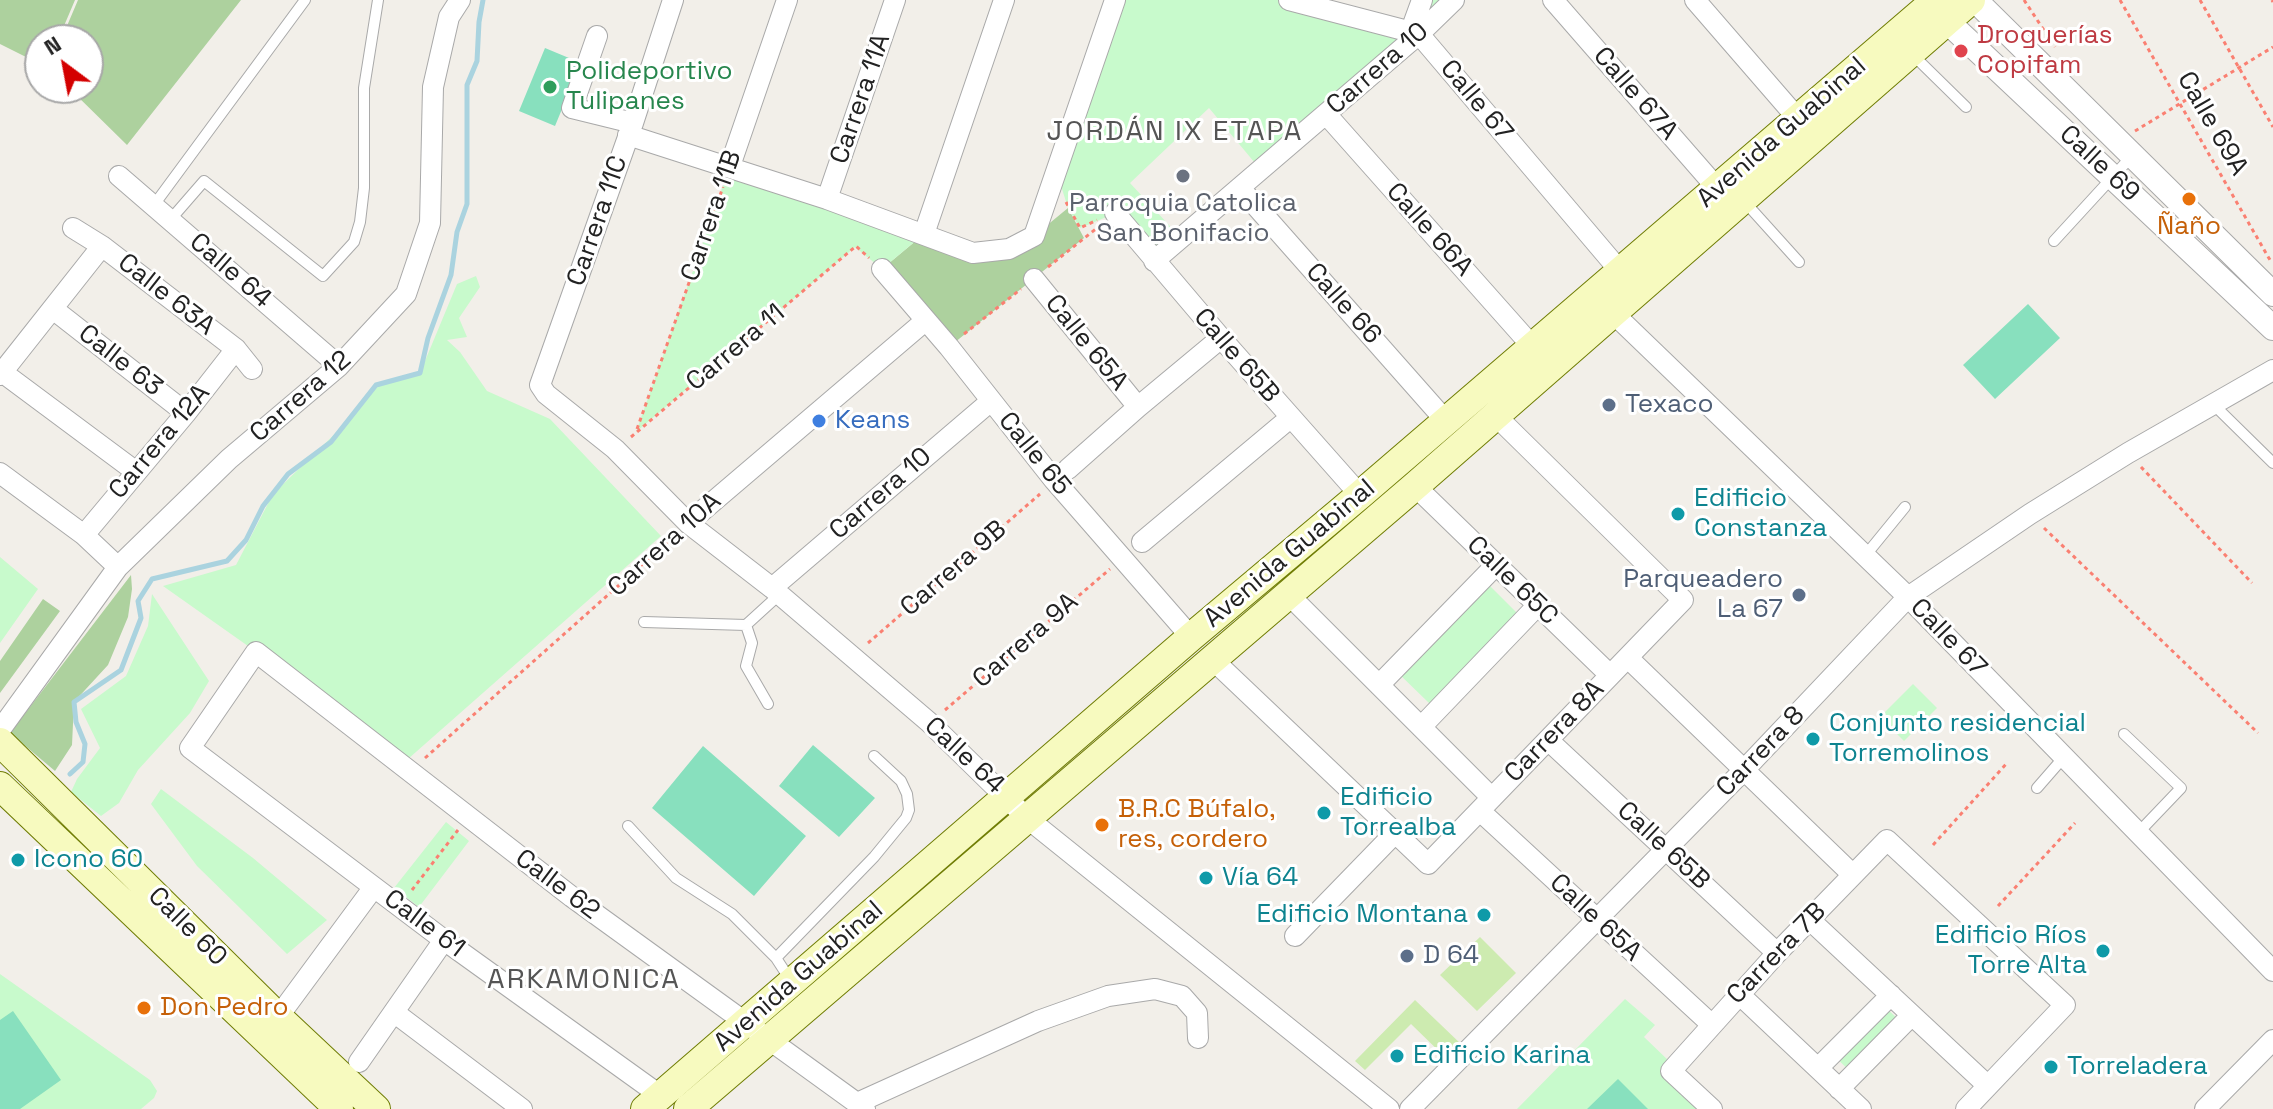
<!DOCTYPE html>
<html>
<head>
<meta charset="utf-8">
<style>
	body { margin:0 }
	#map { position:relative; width:2273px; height:1109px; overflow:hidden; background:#f2efe9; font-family:"Space Grotesk",sans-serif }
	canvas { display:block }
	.north { position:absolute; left:24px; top:24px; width:80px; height:80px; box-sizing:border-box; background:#fff; border:2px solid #a7a7a7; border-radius:50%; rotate:328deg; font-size:22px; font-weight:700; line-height:32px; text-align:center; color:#222 }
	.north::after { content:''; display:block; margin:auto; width:28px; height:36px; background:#d40000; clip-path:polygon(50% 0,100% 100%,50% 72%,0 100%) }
</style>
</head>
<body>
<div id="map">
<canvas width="2273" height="1109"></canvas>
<div class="north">N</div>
</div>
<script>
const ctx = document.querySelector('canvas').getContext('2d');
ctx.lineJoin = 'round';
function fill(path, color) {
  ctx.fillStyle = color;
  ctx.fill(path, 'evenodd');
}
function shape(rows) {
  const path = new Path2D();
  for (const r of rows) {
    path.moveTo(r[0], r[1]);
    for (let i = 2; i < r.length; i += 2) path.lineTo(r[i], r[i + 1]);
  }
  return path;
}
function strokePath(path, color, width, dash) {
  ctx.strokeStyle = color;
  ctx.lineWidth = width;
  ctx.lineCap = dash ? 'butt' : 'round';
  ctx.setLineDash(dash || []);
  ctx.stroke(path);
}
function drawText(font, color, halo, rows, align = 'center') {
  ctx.font = font + ' "Space Grotesk",sans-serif';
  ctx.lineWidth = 6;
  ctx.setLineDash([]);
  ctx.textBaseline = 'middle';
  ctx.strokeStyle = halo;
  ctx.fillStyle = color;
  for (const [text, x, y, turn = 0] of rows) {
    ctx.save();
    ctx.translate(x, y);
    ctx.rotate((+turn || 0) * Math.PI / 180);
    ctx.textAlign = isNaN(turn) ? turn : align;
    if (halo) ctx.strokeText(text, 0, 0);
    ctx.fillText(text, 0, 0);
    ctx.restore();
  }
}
fill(shape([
	[1480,937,1516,973,1477,1011,1440,975],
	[1415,1000,1462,1045,1448,1060,1411,1024,1365,1070,1355,1061]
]), '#cdebb0');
fill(shape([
	[0,0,75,0,58,40,40,40,40,64,0,44],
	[78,0,241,0,127,145,69,88,88,88,88,40,61,40],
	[1068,208,1084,238,949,347,882,269,924,234,973,253,1034,236],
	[131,575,132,589,128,617,108,665,74,702,72,745,55,771,10,733],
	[43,599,60,611,0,693,0,661]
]), '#add19e');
fill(shape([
	[1115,0,1289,0,1410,33,1422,0,1454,0,1260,169,1209,108,1130,183,1181,238,1154,261,1116,213,1080,228,1068,208,1057,173],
	[730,166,924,234,882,269,855,247,636,432],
	[476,276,480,287,459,318,467,337,447,340,460,352,487,391,550,419,661,536,408,759,163,586,236,565,273,494,345,424,376,385,420,373,457,284],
	[0,557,38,589,0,643],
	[1485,581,1518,614,1430,704,1396,671],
	[152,594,209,681,190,713,138,770,119,803,101,816,71,792,77,779,100,748,81,709,126,676,148,626],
	[1913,684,1937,708,1904,741,1880,717],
	[161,789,253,858,327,920,287,954,197,866,151,804],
	[446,822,469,841,419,907,394,888],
	[0,974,150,1080,157,1091,154,1098,141,1109,0,1109],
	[1625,999,1655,1025,1644,1037,1669,1061,1703,1109,1517,1109],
	[1882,1004,1903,1024,1853,1074,1832,1054]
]), '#c8facc');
fill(shape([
	[545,48,581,63,555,126,519,111],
	[2028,304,2060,338,1995,399,1963,365],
	[813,745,875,798,839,837,779,786],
	[703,746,806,836,754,896,652,808],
	[13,1011,61,1080,20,1109,0,1109,0,1020],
	[1618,1079,1648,1109,1587,1109]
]), '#88e0be');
strokePath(shape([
	[70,774,83,762,85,744,76,722,74,702,121,670,141,618,138,601,152,579,227,561,246,540,263,506,288,474,331,442,376,385,420,373,428,338,451,275,457,232,467,204,467,85,477,61,479,22,483,0]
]), '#aad3df', 5);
const service = shape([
	[1913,55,1966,107],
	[1744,201,1799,262],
	[154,205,305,0],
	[171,219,204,181,323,276,354,242,360,222,364,188,364,88,378,0],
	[2054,241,2131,157],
	[2213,404,2273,463],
	[1865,556,1905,507],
	[644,622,746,625,780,594],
	[746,625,752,643,746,666,768,704],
	[2124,734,2181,788,2138,833],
	[2037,788,2064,757],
	[628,826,676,878,732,914,776,958,791,981],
	[776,958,874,857,906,818,909,810,907,794,901,781,874,756]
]);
const minor = shape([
	[673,0,633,123,540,385,546,394,615,449,688,523,772,588,930,723,1027,818,1389,1109],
	[1289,0,1419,34,1620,271],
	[1553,0,1717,188],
	[1695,0,1799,120],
	[1410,33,1422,0],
	[597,36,572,108,633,123],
	[1326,114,1532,346],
	[628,135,827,199,973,253,1009,249,1034,236,1115,0],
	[730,166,787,0],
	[119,176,339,366],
	[1240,188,1445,420],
	[827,199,895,0],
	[1115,213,1221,338,1360,495],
	[73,228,102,246,236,349,252,369],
	[924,234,1004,0],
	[1154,261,1419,34,1454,0],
	[882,269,949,347,1054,480,1191,637],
	[1034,279,1138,407],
	[53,309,186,413],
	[1613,313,1908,597,2273,971],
	[2,372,135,471],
	[0,375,102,246],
	[1068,469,1138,407,1221,338],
	[0,473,84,535,118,567],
	[1415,486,1610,675],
	[688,523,925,321],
	[84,535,186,413,236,349],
	[1142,542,1290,418],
	[772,588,991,401],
	[1287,593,1492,798],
	[1211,658,1428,864,1683,600,1495,415],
	[1628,658,1853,875],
	[1379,685,1496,565],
	[1421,727,1538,605],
	[0,730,118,567,229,459,339,366,406,294,430,223,433,87,449,17,460,0],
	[1548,740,1777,953],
	[1480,811,1711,1024],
	[1810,920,1987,1085],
	[1295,936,1395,833],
	[1739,994,1861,1109],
	[395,1013,522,1109],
	[278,1017,374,887],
	[359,1062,444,940],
	[1818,1068,1891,995],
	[1839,1089,1912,1015],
	[661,1096,444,940,190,748,256,652,572,897,865,1109],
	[857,1103,1038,1021,1108,996,1155,989,1182,996,1197,1013,1198,1038],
	[1410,1109,1744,770,1908,597,2030,514,2128,453,2273,370],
	[1712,1109,1671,1071,1777,953,1887,840,2065,1005,1966,1109],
	[2205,1109,2273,1040]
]);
const tertiary = shape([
	[1975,0,2273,294],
	[1935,10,2273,328]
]);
const secondary = shape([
	[0,742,278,1017,376,1109],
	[0,786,339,1109],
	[645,1109,1191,637,1360,495,1936,0],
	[688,1109,1415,486,1971,0]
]);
strokePath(service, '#a9a9a9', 12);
strokePath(minor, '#a9a9a9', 22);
strokePath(tertiary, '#a9a9a9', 26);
strokePath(secondary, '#707d05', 30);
strokePath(shape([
	[2024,0,2055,47],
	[2120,0,2270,260],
	[2200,0,2273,127],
	[2272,0,2273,2],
	[2135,131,2273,47],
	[1066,202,1080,228,1097,220],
	[1048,267,1102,224],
	[964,334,1021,289],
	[637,429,723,187],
	[631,437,856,246,869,258],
	[2141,467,2252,583],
	[2044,528,2258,733],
	[868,643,1040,494],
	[945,710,1110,569],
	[425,758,673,537],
	[1933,845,2008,762],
	[412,890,458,830],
	[1998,906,2075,823]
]), '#fa8072', 3, [4, 4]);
strokePath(service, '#fff', 10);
strokePath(minor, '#fff', 20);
strokePath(tertiary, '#fff', 24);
strokePath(secondary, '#f7fabf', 28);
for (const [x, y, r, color] of [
	[1961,51,8,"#e0444e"],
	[550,87,8,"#2e9e5b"],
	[1183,176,8,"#6b7280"],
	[2189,199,8,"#e8710a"],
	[1609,405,8,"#5c6f8a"],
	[819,421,8,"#3f7fe0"],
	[1678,514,8,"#0f9aa8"],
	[1799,595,8,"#5c6f8a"],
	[1813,739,8,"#0f9aa8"],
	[1324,813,8,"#0f9aa8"],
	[1102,825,8,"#e8710a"],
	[18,860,8,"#0f9aa8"],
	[1206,878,8,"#0f9aa8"],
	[1484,915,8,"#0f9aa8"],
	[2103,951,8,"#0f9aa8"],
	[1407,956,8,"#5c6f8a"],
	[144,1008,8,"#e8710a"],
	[1397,1056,8,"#0f9aa8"],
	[2051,1067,8,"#0f9aa8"]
]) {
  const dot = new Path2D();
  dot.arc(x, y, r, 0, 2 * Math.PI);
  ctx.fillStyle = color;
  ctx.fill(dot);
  strokePath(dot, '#fff', 3);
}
drawText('26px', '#be3a42', '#fff', [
	["Droguerías",1977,36],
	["Copifam",1977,66]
], 'left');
drawText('26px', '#222', '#fff', [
	["Carrera 10",1378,69,-41],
	["Calle 67A",1635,94,49],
	["Carrera 11A",861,99,-71],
	["Calle 67",1476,101,50],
	["Calle 69A",2212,124,60],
	["Avenida Guabinal",1782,133,-41],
	["Calle 69",2099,164,43],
	["Carrera 11B",712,216,-71],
	["Carrera 11C",598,221,-71],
	["Calle 66A",1429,230,48],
	["Calle 64",230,271,41],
	["Calle 63A",166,295,38],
	["Calle 66",1343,304,48],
	["Calle 65A",1086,343,51],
	["Carrera 11",736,348,-40],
	["Calle 65B",1236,356,49],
	["Calle 63",120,361,38],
	["Carrera 12",301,397,-41],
	["Carrera 12A",160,442,-50],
	["Calle 65",1034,454,51],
	["Carrera 10",881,494,-41],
	["Carrera 10A",665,545,-42],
	["Avenida Guabinal",1290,554,-40],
	["Carrera 9B",954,569,-41],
	["Calle 65C",1512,581,44],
	["Calle 67",1948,638,46],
	["Carrera 9A",1026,641,-41],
	["Carrera 8A",1555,732,-46],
	["Carrera 8",1761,752,-46],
	["Calle 64",964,756,43],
	["Calle 65B",1663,846,43],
	["Calle 62",557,885,37],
	["Calle 65A",1595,918,43],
	["Calle 61",424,924,37],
	["Calle 60",187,927,45],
	["Carrera 7B",1777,954,-46],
	["Avenida Guabinal",799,977,-41]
]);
drawText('26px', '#27864d', '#fff', [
	["Polideportivo",566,72],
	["Tulipanes",566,102]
], 'left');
drawText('26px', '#5b616d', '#fff', [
	["Parroquia Catolica",1183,204],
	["San Bonifacio",1183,234]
]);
drawText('26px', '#c56008', '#fff', [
	["Ñaño",2189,227,"center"],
	["B.R.C Búfalo,",1118,810],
	["res, cordero",1118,840],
	["Don Pedro",160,1008]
], 'left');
drawText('26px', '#4e5e75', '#fff', [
	["Texaco",1625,405],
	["Parqueadero",1783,580,"right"],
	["La 67",1783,610,"right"],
	["D 64",1423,956]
], 'left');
drawText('26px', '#366cbe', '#fff', [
	["Keans",835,421]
], 'left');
drawText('26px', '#0d838f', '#fff', [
	["Edificio",1694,499],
	["Constanza",1694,529],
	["Conjunto residencial",1829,724],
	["Torremolinos",1829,754],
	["Edificio",1340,798],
	["Torrealba",1340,828],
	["Icono 60",34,860],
	["Vía 64",1222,878],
	["Edificio Montana",1468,915,"right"],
	["Edificio Ríos",2087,936,"right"],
	["Torre Alta",2087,966,"right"],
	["Edificio Karina",1413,1056],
	["Torreladera",2067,1067]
], 'left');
ctx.letterSpacing = '2px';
drawText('28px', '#555', '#fff', [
	["JORDÁN IX ETAPA",1175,132],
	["ARKAMONICA",584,980]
]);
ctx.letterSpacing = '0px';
</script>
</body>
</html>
